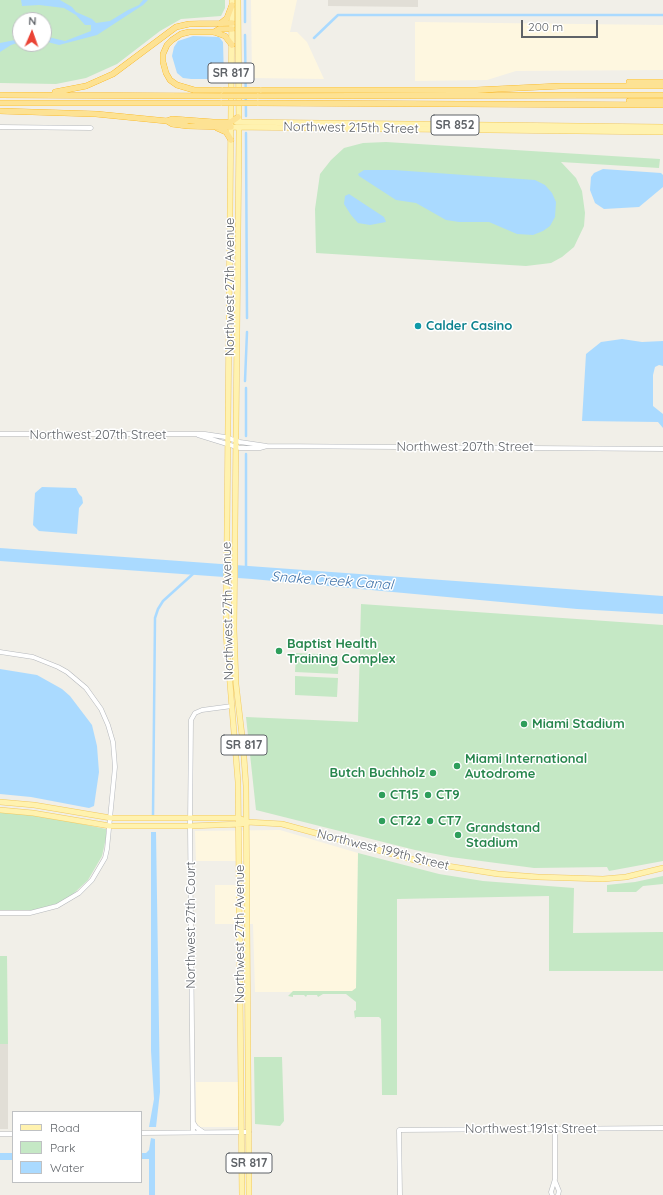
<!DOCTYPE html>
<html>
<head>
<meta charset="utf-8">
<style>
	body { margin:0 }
	#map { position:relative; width:663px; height:1195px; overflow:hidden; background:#f1efe8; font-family:Quicksand,sans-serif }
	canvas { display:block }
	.legend { position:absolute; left:12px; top:1111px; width:130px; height:72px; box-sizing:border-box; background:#fff; border:1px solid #bfc1c3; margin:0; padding:5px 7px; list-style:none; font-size:12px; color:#5f6368 }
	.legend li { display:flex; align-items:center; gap:8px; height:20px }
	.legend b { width:20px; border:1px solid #bfc1c3 }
	.north { position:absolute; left:12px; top:12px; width:40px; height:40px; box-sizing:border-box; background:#fff; border:1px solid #bfc1c3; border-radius:50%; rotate:2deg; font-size:11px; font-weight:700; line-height:16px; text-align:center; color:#5f6368 }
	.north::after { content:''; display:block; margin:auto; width:14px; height:18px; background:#ea4335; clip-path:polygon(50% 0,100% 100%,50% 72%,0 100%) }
	.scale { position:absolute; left:521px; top:20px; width:77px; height:18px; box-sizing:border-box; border:2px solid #5f6368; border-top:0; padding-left:5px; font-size:12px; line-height:14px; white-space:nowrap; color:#5f6368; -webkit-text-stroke:3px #fff; paint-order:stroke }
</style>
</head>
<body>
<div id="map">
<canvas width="663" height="1195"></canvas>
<ul class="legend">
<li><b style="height:5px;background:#fff2af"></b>Road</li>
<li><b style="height:11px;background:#c5e8c5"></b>Park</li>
<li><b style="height:11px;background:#aadaff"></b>Water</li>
</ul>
<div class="north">N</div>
<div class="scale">200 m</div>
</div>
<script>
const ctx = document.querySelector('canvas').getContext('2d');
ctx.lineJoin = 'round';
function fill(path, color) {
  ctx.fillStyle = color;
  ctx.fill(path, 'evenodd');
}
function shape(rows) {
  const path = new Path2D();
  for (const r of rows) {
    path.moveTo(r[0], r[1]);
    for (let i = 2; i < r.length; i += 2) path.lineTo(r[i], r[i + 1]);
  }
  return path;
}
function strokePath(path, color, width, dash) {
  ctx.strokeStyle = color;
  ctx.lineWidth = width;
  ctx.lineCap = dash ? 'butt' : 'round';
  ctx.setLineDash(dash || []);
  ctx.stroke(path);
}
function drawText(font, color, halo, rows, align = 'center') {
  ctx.font = font + ' Quicksand,sans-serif';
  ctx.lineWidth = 3;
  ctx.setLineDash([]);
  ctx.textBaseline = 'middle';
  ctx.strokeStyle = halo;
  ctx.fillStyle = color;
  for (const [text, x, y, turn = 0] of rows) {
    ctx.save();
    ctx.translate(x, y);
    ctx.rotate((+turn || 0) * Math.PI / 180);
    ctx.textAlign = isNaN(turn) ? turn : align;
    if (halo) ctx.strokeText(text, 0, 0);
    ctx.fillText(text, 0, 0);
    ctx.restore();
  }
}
fill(shape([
	[251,0,297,0,290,32,297,32,307,42,324,79,252,78],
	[415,22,663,25,663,70,516,71,487,80,415,81],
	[280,830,358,853,357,992,255,992,253,924,215,924,215,885,249,885,249,861,196,861,195,831],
	[196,1082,238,1082,238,1126,237,1127,200,1127,196,1123]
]), '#fef7e0');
fill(shape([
	[328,0,418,0,418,7,328,6],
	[0,1044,8,1044,8,1129,0,1129]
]), '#e1ded6');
fill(shape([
	[0,0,225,0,225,8,221,16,181,19,160,31,117,64,86,78,56,84,0,83],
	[20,20,44,20,44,44,20,44],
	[386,142,660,159,659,168,561,162,576,178,582,191,585,213,584,226,574,247,562,257,551,263,526,266,316,253,315,209,320,174,331,160,344,148,363,143],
	[361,604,663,625,663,861,609,871,607,867,534,868,451,857,415,850,256,810,246,717,358,722],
	[296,653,339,655,338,674,295,672],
	[295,676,338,678,337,697,295,695],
	[0,812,43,816,106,829,106,838,102,856,88,880,71,896,59,903,35,910,0,910],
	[358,853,439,874,483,881,574,888,573,933,663,932,663,971,549,971,549,896,397,899,397,1095,382,1095,381,1019,379,1017,356,1017,355,1019,354,1011,356,1010,356,1002,346,994,323,994,318,997,317,995,307,995,306,997,304,995,293,995,293,997,288,996,293,991,352,991,356,988],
	[663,876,663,884,643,886,636,892,607,892,607,885,635,882],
	[0,956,7,956,8,1044,0,1044],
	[254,1057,282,1057,284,1121,280,1126,255,1124]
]), '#c5e8c5');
fill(shape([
	[21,0,60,0,72,7,76,12,92,19,96,23,110,21,128,10,139,5,143,0,148,0,143,5,97,35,59,45,44,41,44,36,65,41,91,31,91,25,85,25,76,15,64,8,39,5,22,6],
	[193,36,219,37,223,42,224,79,191,79,183,78,177,73,172,56,174,47,178,41],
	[20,39,20,42,11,45,0,52,0,43],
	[603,169,661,173,663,175,663,187,639,207,604,209,595,203,590,190,591,177,594,173],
	[364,170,394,170,535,180,545,185,552,193,556,202,555,217,550,226,543,231,533,235,517,234,489,222,459,222,446,220,416,203,396,200,359,176,358,174],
	[349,194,384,217,386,222,370,225,358,223,351,215,344,204,345,196],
	[622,339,642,342,663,341,663,366,659,365,655,367,653,375,653,406,663,414,663,428,658,422,582,421,586,354,601,342],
	[42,487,76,488,79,494,82,497,83,503,79,508,77,534,39,531,33,525,35,493],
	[0,548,663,596,663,614,577,609,252,579,0,561],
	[0,669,37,675,62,689,70,696,92,725,97,746,99,772,94,806,89,808,31,797,0,794],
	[151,832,156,832,160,1092,156,1127,149,1127,154,1099,151,1051],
	[151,1138,155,1139,155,1195,149,1195,149,1159,141,1159,141,1153,146,1153,149,1150],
	[0,1153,13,1153,13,1160,0,1160]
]), '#aadaff');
fill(shape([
	[224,562,238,563,238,580,224,579]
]), '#f1efe8');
strokePath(shape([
	[245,22,245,0],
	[245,35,246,116],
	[314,38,338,15,663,15],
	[246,133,247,318],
	[245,381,247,332],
	[246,388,246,436],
	[246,454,246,567],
	[153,815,155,618,158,609,163,601,194,573]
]), '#aadaff', 2.5);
const tertiary = shape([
	[0,127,91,128],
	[0,434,205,434,225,437,240,442,267,446,663,449],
	[198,435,240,448,260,448,267,446],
	[0,652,33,657,58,667,67,672,86,688,101,709,108,725,113,742,115,767,107,849,105,858,92,880,79,893,57,906,30,913,0,913],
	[193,1122,196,1127,203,1132],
	[193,1132,190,826,191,720,195,713,202,710,232,706],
	[141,1133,249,1132],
	[0,1134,13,1134],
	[555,1181,559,1191,558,1195],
	[400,1195,399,1130,663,1128],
	[552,1195,551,1192,555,1179,555,1129]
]);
const primary = shape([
	[232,0,226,634,238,782,242,1195],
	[238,0,239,133,234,629,236,684,243,744,246,786,249,1195],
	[236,122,663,127],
	[231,127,663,132],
	[0,802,34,805,111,818,239,818,247,822,282,824,422,862,498,874,538,877,603,879,626,877,663,868],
	[0,810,33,813,110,826,190,826,242,824]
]);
const motorway = shape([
	[221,23,227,18,232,5],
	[214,32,219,29,232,29],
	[629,82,663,82],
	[223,90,194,90,177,85,170,80,166,73,163,62,163,54,167,45,172,40,181,34,189,32,214,32,225,36,232,45],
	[260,90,476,90,561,86,663,86],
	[55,92,86,86,113,74,176,27,189,24,232,23],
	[0,95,222,96],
	[257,96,663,95],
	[629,101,663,101],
	[0,103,222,103],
	[257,103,663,105],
	[0,111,96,114,167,121,172,119,213,122,231,122,238,117],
	[167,121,172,124,188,126,231,127],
	[217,128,226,132,231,140]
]);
strokePath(tertiary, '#b5b8bc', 5);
strokePath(primary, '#f2c960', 6);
strokePath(motorway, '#f9ab00', 6);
strokePath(tertiary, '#fff', 4);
strokePath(primary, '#fff2af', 5);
strokePath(motorway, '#fde293', 5.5);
const motorwayBridge = shape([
	[223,90,260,90],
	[222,96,257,96],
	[222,103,257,103]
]);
strokePath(motorwayBridge, '#f9ab00', 6, []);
strokePath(motorwayBridge, '#fde293', 5.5);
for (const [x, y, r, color] of [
	[418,326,4,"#0f9aa8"],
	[279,651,4,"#2e9e5b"],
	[524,724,4,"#2e9e5b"],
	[457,766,4,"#2e9e5b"],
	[433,773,4,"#2e9e5b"],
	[382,795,4,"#2e9e5b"],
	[428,795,4,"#2e9e5b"],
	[382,821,4,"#2e9e5b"],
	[430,821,4,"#2e9e5b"],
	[458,835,4,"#2e9e5b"]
]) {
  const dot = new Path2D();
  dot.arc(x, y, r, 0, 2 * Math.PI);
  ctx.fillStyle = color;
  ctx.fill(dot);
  strokePath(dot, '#fff', 1.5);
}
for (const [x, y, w] of [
	[231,73,46],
	[455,125,48],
	[244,745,46],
	[249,1163,46]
]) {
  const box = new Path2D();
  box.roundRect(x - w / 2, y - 10, w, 20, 3);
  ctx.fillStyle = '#fff';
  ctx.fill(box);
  strokePath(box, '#5f6368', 1);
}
drawText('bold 12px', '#5f6368', null, [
	["SR 817",231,73],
	["SR 852",455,125],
	["SR 817",244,745],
	["SR 817",249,1163]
]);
drawText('13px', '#5f6368', '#fff', [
	["Northwest 215th Street",351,128,1],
	["Northwest 27th Avenue",230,287,-90],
	["Northwest 207th Street",98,435],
	["Northwest 207th Street",465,447],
	["Northwest 27th Avenue",228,611,-91],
	["Northwest 199th Street",383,850,14],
	["Northwest 27th Court",191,925,-90],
	["Northwest 27th Avenue",240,934,-90],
	["Northwest 191st Street",531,1129]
]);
drawText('bold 13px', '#0d838f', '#fff', [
	["Calder Casino",426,326]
], 'left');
drawText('bold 13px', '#27864d', '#fff', [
	["Baptist Health",287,644],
	["Training Complex",287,659],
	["Miami Stadium",532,724],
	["Miami International",465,759],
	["Autodrome",465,774],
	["Butch Buchholz",425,773,"right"],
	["CT15",390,795],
	["CT9",436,795],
	["CT22",390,821],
	["CT7",438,821],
	["Grandstand",466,828],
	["Stadium",466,843]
], 'left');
drawText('italic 14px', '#4174aa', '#fff', [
	["Snake Creek Canal",332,581,4]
]);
</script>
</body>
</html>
